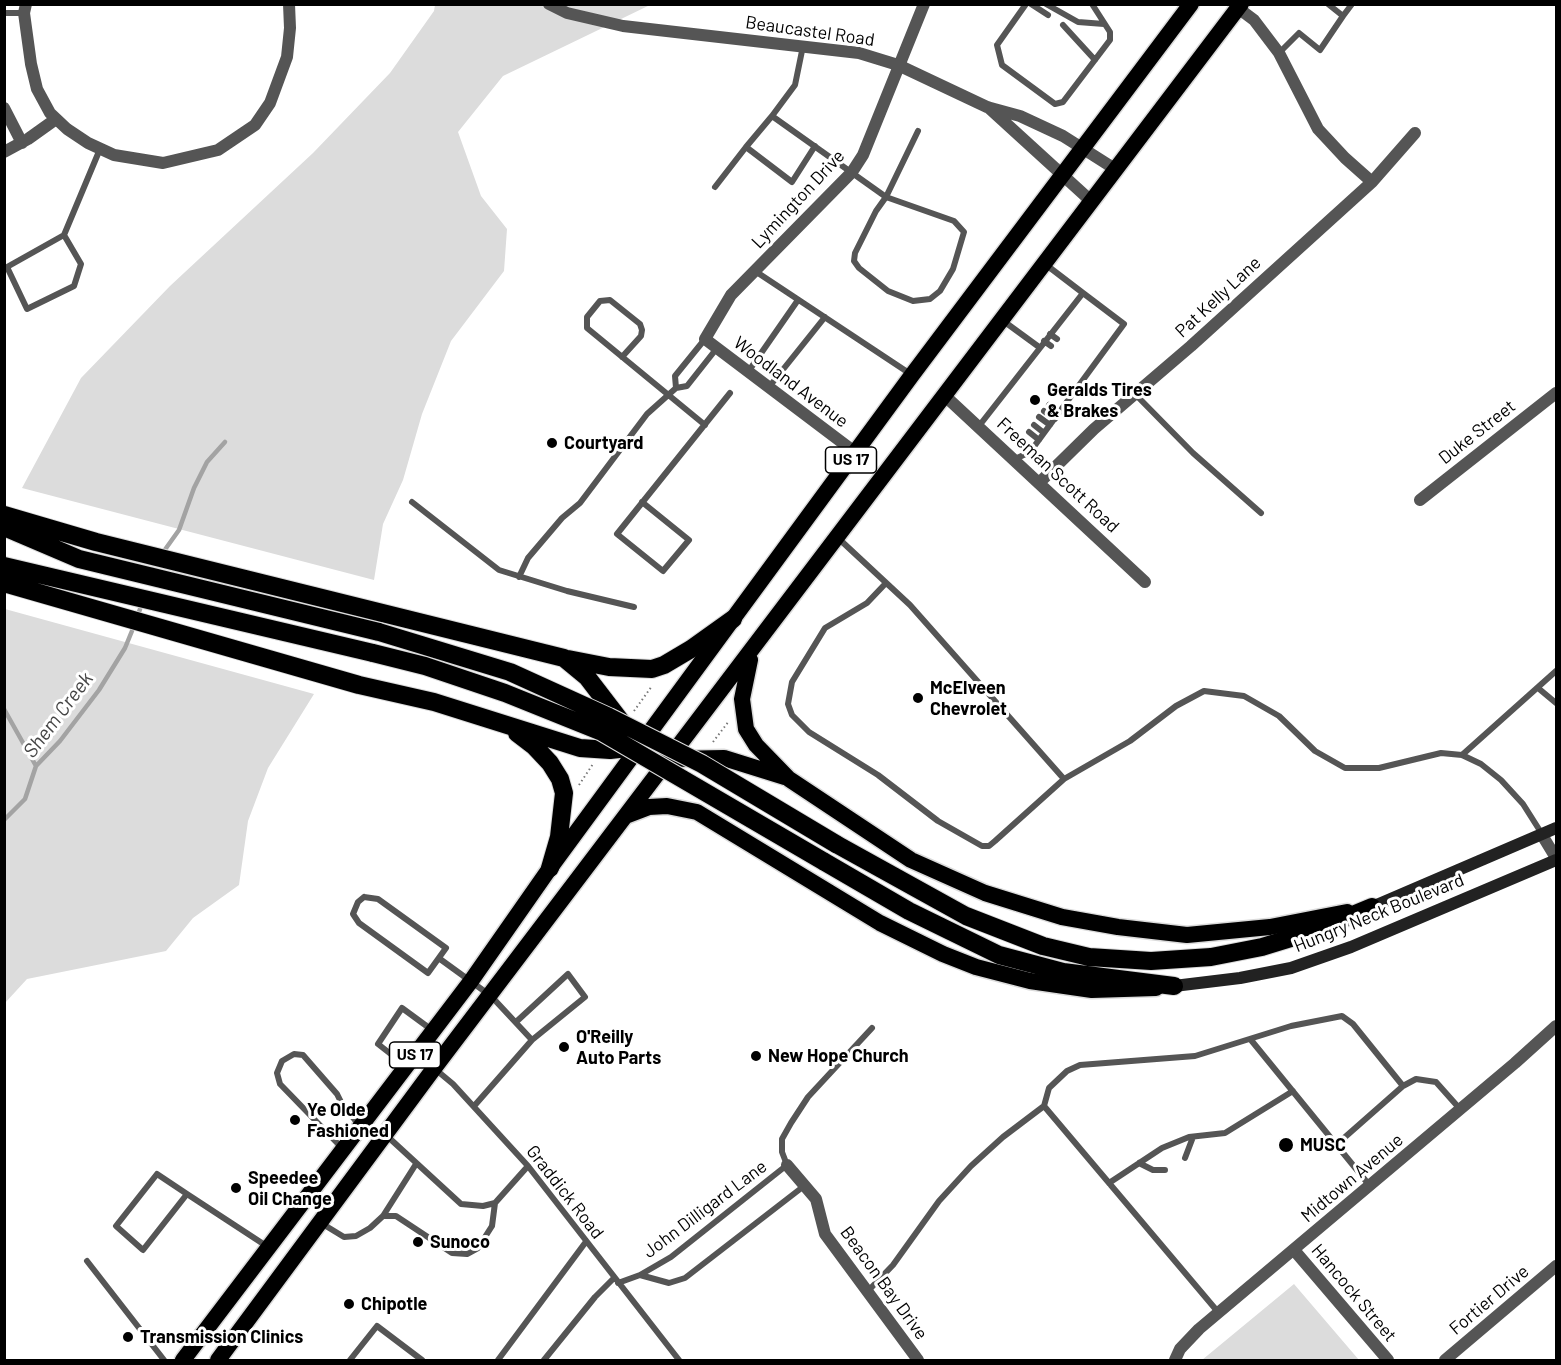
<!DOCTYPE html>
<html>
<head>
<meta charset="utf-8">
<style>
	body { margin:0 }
	#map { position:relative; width:1561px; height:1365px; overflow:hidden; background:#fff; font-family:Barlow,sans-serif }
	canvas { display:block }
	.frame { position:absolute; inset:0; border:6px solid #000; pointer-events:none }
</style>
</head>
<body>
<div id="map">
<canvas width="1561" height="1365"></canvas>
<div class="frame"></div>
</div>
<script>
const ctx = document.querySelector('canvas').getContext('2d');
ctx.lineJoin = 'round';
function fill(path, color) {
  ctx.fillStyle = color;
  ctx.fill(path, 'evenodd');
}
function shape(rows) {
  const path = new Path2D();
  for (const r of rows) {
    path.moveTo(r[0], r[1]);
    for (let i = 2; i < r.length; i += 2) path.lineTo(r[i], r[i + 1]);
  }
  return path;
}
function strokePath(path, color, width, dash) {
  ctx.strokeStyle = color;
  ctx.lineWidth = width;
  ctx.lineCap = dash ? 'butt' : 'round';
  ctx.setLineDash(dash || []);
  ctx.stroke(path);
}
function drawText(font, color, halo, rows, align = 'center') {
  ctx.font = font + ' Barlow,sans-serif';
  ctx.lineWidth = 6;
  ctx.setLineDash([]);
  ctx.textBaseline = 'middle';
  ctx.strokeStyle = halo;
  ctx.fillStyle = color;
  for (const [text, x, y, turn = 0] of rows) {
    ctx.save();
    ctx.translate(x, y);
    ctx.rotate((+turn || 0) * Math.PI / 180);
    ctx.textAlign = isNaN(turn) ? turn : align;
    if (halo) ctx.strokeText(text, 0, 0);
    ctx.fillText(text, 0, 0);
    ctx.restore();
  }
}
fill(shape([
	[435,5,650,5,503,76,458,132,481,196,507,229,504,271,451,341,422,414,403,480,383,524,374,580,22,488,81,378,170,286,313,153,390,73,434,11],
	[5,609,314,694,268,768,248,821,239,885,193,918,166,951,27,979,5,1003],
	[1294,1284,1359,1360,1202,1360]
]), '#dcdcdc');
strokePath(shape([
	[164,551,179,530,194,488,207,462,225,442],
	[139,612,142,603],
	[4,709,36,766],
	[4,820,25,799,36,766,60,741,99,690,125,648,134,626]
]), '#a3a3a3', 4.5);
const trunk = shape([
	[750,660,742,699,746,729,756,745,789,779,911,860,985,893,1062,917,1118,927,1187,935,1270,927,1347,912],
	[642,746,671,759,724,758,785,777],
	[628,815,649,807,667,806,697,812,880,923,943,954,976,967,1030,981,1092,990,1156,988],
	[183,1360,471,981,550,868,912,375,1191,4],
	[218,1360,435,1067,1241,4]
]);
const motorway = shape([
	[4,515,96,542,564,658,587,677,623,724],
	[4,527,79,559,379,632],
	[4,566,373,653],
	[4,583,359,685,434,702,580,748,610,750,637,747],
	[568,659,609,667,652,669,664,665,691,649,733,619],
	[517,733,534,746,550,763,560,779,564,793,559,837,550,868],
	[836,844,966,916,1043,946,1089,957,1151,961,1211,957,1262,947,1314,931,1372,907],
	[823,861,909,911,999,955,1063,972,1174,986]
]);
strokePath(trunk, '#dbdbdb', 19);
strokePath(motorway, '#dbdbdb', 20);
strokePath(shape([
	[634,711,652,686],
	[713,742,729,721],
	[579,785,593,764]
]), '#777', 2, [1.5, 3]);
strokePath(shape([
	[1026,4,997,45,1002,65,1055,104,1063,102,1110,40,1110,32,1092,4],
	[1031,4,1048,15],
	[1046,4,1078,22,1104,24],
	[1328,4,1343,16,1352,4],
	[4,13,24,13],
	[1063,25,1095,60],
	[803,46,795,85,772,116,886,197,918,131],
	[1279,53,1299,33,1320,50,1343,16],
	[772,116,746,147,792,182,815,146],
	[715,187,746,147],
	[886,197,954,221,964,232,953,269,940,291,930,299,913,301,888,291,859,268,854,261,855,253,876,211,886,197],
	[64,235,7,267,27,309,74,286,81,264,64,235,100,149],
	[1045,264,1083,293],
	[755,271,912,375],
	[1002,320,1039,347],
	[1050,334,1057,339],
	[705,339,675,376,676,388,687,386,717,348],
	[1044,341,1051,346],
	[622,357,641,336,642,330,640,324,610,300,600,301,587,317,587,328,705,425],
	[748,372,798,300],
	[769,387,825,317],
	[1135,394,1193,453,1261,513],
	[1049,405,1059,412],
	[1044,411,1055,419],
	[1039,417,1050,425],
	[1034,425,1044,433],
	[979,426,1083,293,1124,324,1030,452,1015,459],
	[1029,432,1039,440],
	[412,502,499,570,567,591,634,607],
	[642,502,689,540,663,571,617,534,730,393],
	[838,538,910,605,1064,779],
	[519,577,528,558,562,518,580,503,647,414,676,388],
	[886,583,867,603,825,628,792,682,788,704,792,715,809,732,878,775,938,821,982,846,989,846,995,841,1064,779,1130,741,1176,706,1204,691,1244,696,1279,716,1315,751,1345,768,1379,768,1441,753,1462,755,1481,764,1501,780,1523,804,1542,834],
	[1538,688,1556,703],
	[1462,755,1556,671],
	[364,897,378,899,446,948,428,973,359,923,353,914,358,902,364,897],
	[440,959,491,996,532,1040,475,1105],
	[516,1022,568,974,585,997,532,1040],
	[1251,1040,1370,1186],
	[417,1054,453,1084,528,1166,679,1360],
	[406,1066,378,1044,402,1008,432,1030],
	[387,1136,461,1204,483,1206,495,1203,528,1166],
	[1336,1145,1403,1086],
	[343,1149,280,1084,277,1073,282,1061,294,1054,303,1055,337,1094,342,1104,360,1126],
	[1185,1158,1193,1137],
	[1139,1163,1153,1170,1165,1170],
	[1109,1183,1162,1148,1189,1137,1225,1133,1293,1091],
	[804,1186,685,1278,669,1283,640,1275,671,1257,787,1165,782,1152,782,1139,791,1123,808,1097,872,1028],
	[187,1194,143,1250,116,1226,157,1174,187,1194,268,1247],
	[383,1216,396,1216,452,1253,467,1254,478,1248,492,1226,495,1203],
	[321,1223,344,1237,356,1236,370,1228,383,1216,416,1164],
	[87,1261,164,1360],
	[618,1283,640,1275],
	[868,1291,893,1265,939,1201,971,1166,1003,1137,1044,1106],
	[1218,1312,1044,1106,1049,1088,1067,1071,1080,1065,1195,1056,1291,1026,1342,1016,1353,1024,1403,1086,1416,1079,1436,1082,1460,1109],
	[350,1360,377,1326,422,1360],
	[498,1360,585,1243],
	[544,1360,595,1297,614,1278]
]), '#555', 6);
strokePath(shape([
	[26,4,24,13,31,64,37,89,50,113,67,129,88,143,114,155,163,163,218,150,255,125,270,103,287,57,290,28,289,4],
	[549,4,567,13,623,26,859,53,898,65,987,107,1020,116,1063,136,1115,169],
	[1238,8,1254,20,1279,53,1318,129,1345,158,1372,182],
	[988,107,1091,201],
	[4,108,22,143],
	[4,152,28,139,56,119],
	[944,395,1145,582],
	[856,453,705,339,731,295,852,172,863,155,924,4],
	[1040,482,1094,429,1191,346,1372,182,1415,133],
	[1420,500,1556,393],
	[787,1165,816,1199,825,1234,918,1360],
	[1294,1250,1388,1360],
	[1445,1360,1556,1266]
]), '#555', 12);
strokePath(shape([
	[1542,835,1556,858],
	[1175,1360,1180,1349,1199,1329,1515,1063,1556,1026]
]), '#555', 12);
strokePath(shape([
	[1372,907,1556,828],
	[1174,986,1240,978,1291,968,1351,947,1556,860]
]), '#222', 12);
strokePath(trunk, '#000', 16);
strokePath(motorway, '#000', 18);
const motorwayBridge = shape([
	[379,632,510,672,609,717,702,764,836,844],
	[373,653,425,666,505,693,602,732,823,861]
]);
strokePath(motorwayBridge, '#dbdbdb', 20, []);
strokePath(motorwayBridge, '#000', 18);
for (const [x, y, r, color] of [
	[1035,400,6,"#000"],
	[552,443,6,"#000"],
	[918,698,6,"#000"],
	[564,1047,6,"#000"],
	[756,1056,6,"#000"],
	[295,1120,6,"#000"],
	[1286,1145,8,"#000"],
	[236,1188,6,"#000"],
	[418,1242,6,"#000"],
	[349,1304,6,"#000"],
	[128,1337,6,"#000"]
]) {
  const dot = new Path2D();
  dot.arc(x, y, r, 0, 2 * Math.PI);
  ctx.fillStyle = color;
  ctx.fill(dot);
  strokePath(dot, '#fff', 2);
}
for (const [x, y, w] of [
	[851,460,51],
	[415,1055,51]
]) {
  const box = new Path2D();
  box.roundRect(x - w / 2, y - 13, w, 26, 4.5);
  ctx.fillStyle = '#fff';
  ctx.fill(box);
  strokePath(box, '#000', 1.5);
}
drawText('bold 16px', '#000', null, [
	["US 17",851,460],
	["US 17",415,1055]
]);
drawText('18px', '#000', '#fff', [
	["Beaucastel Road",810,31,8],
	["Lymington Drive",798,199,-47],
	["Pat Kelly Lane",1218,297,-43],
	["Woodland Avenue",791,382,37],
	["Duke Street",1477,432,-38],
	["Freeman Scott Road",1058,475,43],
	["Hungry Neck Boulevard",1379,913,-22],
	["Midtown Avenue",1352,1178,-40],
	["Graddick Road",565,1192,52],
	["John Dilligard Lane",705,1209,-37],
	["Beacon Bay Drive",884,1283,54],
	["Hancock Street",1354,1293,50],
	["Fortier Drive",1489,1300,-40]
]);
drawText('bold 18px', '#000', '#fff', [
	["Geralds Tires",1047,390],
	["& Brakes",1047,411],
	["Courtyard",564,443],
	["McElveen",930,688],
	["Chevrolet",930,709],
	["O'Reilly",576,1037],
	["Auto Parts",576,1058],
	["New Hope Church",768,1056],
	["Ye Olde",307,1110],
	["Fashioned",307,1131],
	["MUSC",1300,1145],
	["Speedee",248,1178],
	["Oil Change",248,1199],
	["Sunoco",430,1242],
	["Chipotle",361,1304],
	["Transmission Clinics",140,1337]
], 'left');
drawText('italic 20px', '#444', '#fff', [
	["Shem Creek",58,715,-53]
]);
</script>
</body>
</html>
